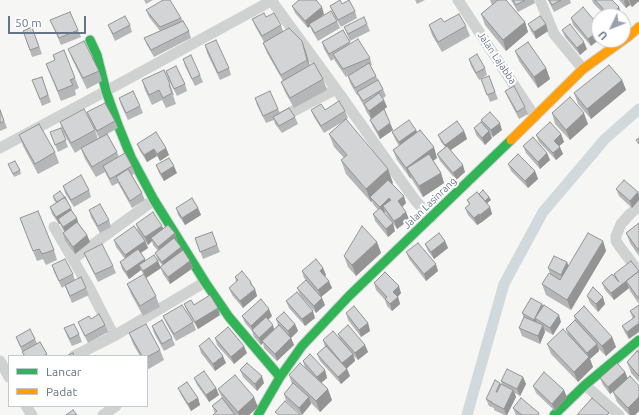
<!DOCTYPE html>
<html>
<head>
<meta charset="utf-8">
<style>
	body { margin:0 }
	#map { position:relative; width:639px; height:415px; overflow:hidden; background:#f6f7f5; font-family:Ubuntu,sans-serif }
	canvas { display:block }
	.legend { position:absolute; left:8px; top:355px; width:140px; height:52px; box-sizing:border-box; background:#fff; border:1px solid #c1c8cf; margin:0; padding:5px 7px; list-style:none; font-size:12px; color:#657587 }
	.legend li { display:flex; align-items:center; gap:8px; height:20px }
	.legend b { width:20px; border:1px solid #c1c8cf }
	.north { position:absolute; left:591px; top:8px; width:40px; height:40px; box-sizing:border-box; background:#fff; border:1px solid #c1c8cf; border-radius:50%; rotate:227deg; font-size:11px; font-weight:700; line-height:16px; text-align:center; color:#657587 }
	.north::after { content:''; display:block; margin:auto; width:14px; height:18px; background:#98a2ae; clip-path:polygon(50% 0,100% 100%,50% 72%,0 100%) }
	.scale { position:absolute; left:8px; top:16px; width:78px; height:18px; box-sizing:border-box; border:2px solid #657587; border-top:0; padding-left:5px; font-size:12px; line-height:14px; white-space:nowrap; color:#657587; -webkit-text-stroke:3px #fff; paint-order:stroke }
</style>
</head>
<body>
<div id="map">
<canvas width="639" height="415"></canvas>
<ul class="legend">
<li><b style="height:5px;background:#30b455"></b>Lancar</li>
<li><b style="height:5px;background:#ff9f0a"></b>Padat</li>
</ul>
<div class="north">U</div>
<div class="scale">50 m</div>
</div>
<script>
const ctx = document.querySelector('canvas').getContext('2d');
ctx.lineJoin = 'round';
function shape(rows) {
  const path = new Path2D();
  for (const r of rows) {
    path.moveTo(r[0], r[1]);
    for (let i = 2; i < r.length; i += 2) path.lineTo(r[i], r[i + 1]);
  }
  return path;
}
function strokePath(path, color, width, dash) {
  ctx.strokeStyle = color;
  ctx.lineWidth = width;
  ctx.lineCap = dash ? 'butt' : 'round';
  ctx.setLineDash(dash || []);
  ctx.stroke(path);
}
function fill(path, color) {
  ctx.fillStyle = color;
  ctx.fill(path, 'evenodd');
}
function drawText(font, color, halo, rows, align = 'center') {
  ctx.font = font + ' Ubuntu,sans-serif';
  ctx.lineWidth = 4;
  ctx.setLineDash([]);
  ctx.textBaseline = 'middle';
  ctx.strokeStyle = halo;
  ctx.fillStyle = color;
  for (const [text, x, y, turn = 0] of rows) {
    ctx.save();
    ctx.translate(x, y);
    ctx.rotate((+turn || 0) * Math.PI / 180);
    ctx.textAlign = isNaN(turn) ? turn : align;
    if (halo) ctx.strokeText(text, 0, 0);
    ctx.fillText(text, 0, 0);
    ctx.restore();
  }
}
strokePath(shape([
	[467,415,504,284,543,212,605,139,639,109]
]), '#d1d9dc', 11);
const fast = shape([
	[90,40,97,55,106,91,118,125,131,157,154,200,205,282,229,317,280,377],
	[258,415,280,377,302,346,349,296,511,140],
	[554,415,585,385,639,340]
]);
const slow = shape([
	[511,140,583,69,629,36,639,27]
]);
strokePath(fast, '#d1d4d5', 11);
strokePath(slow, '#d1d4d5', 11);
strokePath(shape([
	[271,0,336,89,402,182,415,200,431,218],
	[458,0,535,117],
	[540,0,554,34,583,69],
	[280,118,336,89],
	[0,148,106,91,273,0],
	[639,206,630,214,621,224,616,236,616,241,620,247,639,272],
	[54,227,89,287,114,336],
	[73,259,154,200],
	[74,356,114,336,205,282],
	[0,361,9,377],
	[585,385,619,415],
	[26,406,32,415],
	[103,415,116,406]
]), '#d0d2d2', 11);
strokePath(fast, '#30b455', 9);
strokePath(slow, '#ff9f0a', 9);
fill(shape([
	[144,0,153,0,146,4],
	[415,0,425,0,417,4],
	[490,0,506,0,525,22,528,32,506,51,485,25,481,14,492,5],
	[511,0,534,0,535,3,518,12],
	[548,0,570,0,571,3,554,12],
	[592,0,612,0,619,7,621,14,620,16,606,16,593,3],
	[619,0,639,0,639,1,632,7,630,5,626,8],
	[342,4,355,11,357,18,341,27,333,13,330,6],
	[292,6,324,14,322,16,337,21,340,28,318,41,312,31,310,26,308,28,295,13],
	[583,7,591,46,573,25,571,18],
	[146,10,181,18,183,21,189,31,191,38,154,57,147,45,144,38,160,31,149,17],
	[266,17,281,25,283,31,302,41,310,66,323,79,327,90,294,108,285,92,281,82,283,81,267,53,263,43,264,42,255,26,252,19],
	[50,20,78,30,81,37,61,45],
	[444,22,466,26,470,36,442,52,432,35,429,25],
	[367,24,370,31,350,41,344,27],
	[528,24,548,31,536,39,531,31],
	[108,25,130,25,132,32,115,41,111,32],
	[32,27,42,54,32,57,23,31],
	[343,30,350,44,370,58,372,65,370,65,383,89,386,96,383,98,384,100,387,107,384,109,393,130,380,139,373,127,370,120,378,114,371,119,366,111,365,108,360,99,358,95,357,95,350,83,348,76,349,75,346,77,335,61,334,59,331,61,324,49,322,42],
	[562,30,587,49,580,55,565,37],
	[205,45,229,68,231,75,220,80,207,53],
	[68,49,99,71,102,81,87,89,72,59],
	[515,51,546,68,550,79,538,88,519,61],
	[53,55,75,78,79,88,75,90,76,95,61,101,46,64,55,61],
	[183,59,200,75,203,82,195,86,185,66],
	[469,59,485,68,487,75,479,80,471,66],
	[166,71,185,84,187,91,177,96,168,78],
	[489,76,498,99,490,102,481,79],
	[42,77,51,102,42,106,32,80],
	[142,80,170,84,174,95,173,95,176,104,166,108,162,100,152,105,145,90],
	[622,80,626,90,591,119,578,104,574,93],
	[505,91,525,107,528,114,519,119,508,98],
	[119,98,140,106,143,113,128,120,121,105],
	[255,98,278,109,280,113,295,117,298,124,282,133,275,124,274,120,266,123,257,105],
	[0,110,7,128,0,131],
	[311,110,345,111,348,118,346,119,393,183,392,184,406,203,402,207,409,219,405,222,405,223,397,229,385,212,384,213,395,231,388,237,375,221,373,214,378,210,373,204,372,201,371,202,346,174,341,160,344,158,334,147,329,134,344,121,324,133,314,117],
	[87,112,115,121,118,128,107,134,117,152,119,157,132,166,135,173,132,175,142,193,145,200,132,208,118,183,112,186,105,172,96,177,85,159,81,149,75,153,63,132,60,122,95,130,98,139,99,138,90,119],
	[552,113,588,124,570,140,555,124],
	[481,120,502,130,493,137,490,134,492,138,485,145,476,135,474,128,483,125],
	[61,128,68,147,58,152,50,132],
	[416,130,417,132,437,158,433,161,441,173,444,183,423,197,411,178,410,178,397,160,393,150,399,146,395,139,392,132],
	[464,131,467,139,450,150,465,172,456,180,440,161,437,154,445,147,441,142,438,135],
	[561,134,564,142,559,146,563,154,556,160,539,142,536,135],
	[19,135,55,152,59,163,38,174,23,146],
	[137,144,166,148,169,155,160,161,157,156,147,162,140,151],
	[523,146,547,153,550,160,540,169,526,153],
	[8,164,20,170,21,174,14,177],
	[508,164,535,171,538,179,528,188,511,171],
	[156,165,177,173,164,181,159,173],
	[63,186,89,190,91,197,74,207,65,193],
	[616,189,638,192,639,196,639,200,632,208,619,196],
	[479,194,489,197,491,200,487,203,490,207,492,214,482,222,477,225,468,215,465,208,469,205,467,200],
	[53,196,66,199,79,224,87,235,90,242,75,254,65,241,63,233,64,232,60,224,59,224,52,214,50,207,56,203,54,200],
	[176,208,198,208,201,215,185,225,178,215],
	[89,210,109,220,111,227,100,233,91,217],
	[20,218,54,250,57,260,46,265,43,259,37,261],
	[639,223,639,256,630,243,626,233],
	[136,224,162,226,163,228,175,233,177,240,177,241,183,251,190,261,193,268,170,284,163,274,161,268,146,278,156,296,160,307,143,316,131,294,127,284,144,275,141,270,129,279,122,269,120,262,125,259,116,247,114,240,145,241,148,248,141,253,146,261,158,260,155,253,158,251,153,245,152,241,148,245,138,231],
	[158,260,162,265,160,267,158,261],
	[212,232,220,252,203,259,195,238],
	[445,241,448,248,434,259,428,251,425,244],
	[603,241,606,251,571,310,546,295,542,284,550,273,548,268,568,266],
	[377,242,381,253,356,276,348,267,344,256],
	[406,252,438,271,426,281,409,259],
	[84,253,113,266,116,273,98,282,87,260],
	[52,265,73,274,75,280,86,288,89,295,72,303,65,286,62,288,54,272],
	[323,268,326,275,325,276,332,288,321,297,325,305,316,313,300,295,297,288,307,281,304,278,302,271],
	[639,271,639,304,630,291,629,288,614,300,605,290,602,283,615,277,614,274],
	[235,277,251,282,253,286,255,289,257,296,243,308,232,295,229,288,236,282],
	[374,283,401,293,398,296,400,304,392,311,387,306,385,300,376,290],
	[587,296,605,304,598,312,590,303],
	[286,301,315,318,305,326,289,308],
	[184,304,220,315,198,329,187,311],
	[542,304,543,306,561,322,553,335,544,330,545,332,540,344,522,336,519,328,524,318,522,313],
	[639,305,629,339,625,333,622,326,633,319,630,311],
	[346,313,368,323,370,331,361,337,348,320],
	[163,316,193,322,196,330,176,341,166,323],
	[242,316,272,316,268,320,274,329,278,325,276,319,295,324,298,331,291,338,294,345,277,361,264,348,263,343,261,345,254,337,252,331,245,323],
	[574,316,612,337,616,347,606,356,599,349,599,351,590,359,593,367,578,382,551,354,547,344,568,334,566,329,576,322],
	[91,319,105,325,108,332,88,343,81,329,78,322],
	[152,326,172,338,175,345,164,351,154,333],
	[64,328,79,334,82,342,72,346,67,336],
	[129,333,160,350,164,360,147,370,147,356,140,356,133,344],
	[338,334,365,345,368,352,358,360,354,356,355,361,347,368,350,376,341,384,320,361,317,354,325,347,323,340,340,339],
	[16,337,35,339,37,343,47,354,47,356,24,356],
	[215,338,247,353,234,364,217,345],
	[199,346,226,363,215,371,201,353],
	[639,349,639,382,631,373,627,362,638,353,637,350],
	[303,361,325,370,327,378,321,383,332,400,320,412,311,403,311,404,302,415,286,401,284,394,292,384,289,375,305,368],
	[240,370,264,383,257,391,243,377],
	[625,372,639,411,635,415,629,415,617,402,613,392,616,389,610,394,603,385,600,378],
	[523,377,526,384,520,396,515,393,516,397,507,415,504,415,494,410,494,408,489,406,486,399,500,383,502,385,501,381],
	[194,378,216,388,219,395,209,402,197,385],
	[533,386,567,397,555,411,536,393],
	[178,388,198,398,200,405,191,411,181,395],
	[218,389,258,407,249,415,236,415,215,413,212,406,222,398],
	[513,408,538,415,516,415]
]), '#b5b6b7');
fill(shape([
	[625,0,628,0,630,5,626,8,624,1],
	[629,0,639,0,639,1,632,7],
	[322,7,324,14,310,26,309,24,310,26,308,28,305,21],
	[619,7,621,14,620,16,610,16],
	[525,22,528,32,506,51,503,40],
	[546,24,548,31,536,39,534,32],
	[599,30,599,40,591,46,588,39],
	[302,41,306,52,311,70,307,60],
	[584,42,587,49,580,55,577,48],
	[546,68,550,79,538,88,534,77],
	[622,80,626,90,591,119,587,109],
	[384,100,387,107,371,119,369,111],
	[584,113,588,124,570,140,566,130],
	[390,123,393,130,380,139,378,132],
	[500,123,502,130,493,137,491,130],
	[416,130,419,137,402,149,399,142],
	[464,131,467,139,448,152,445,145],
	[489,131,492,138,485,145,482,138],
	[561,134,564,142,557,148,554,141],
	[434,147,437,158,412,176,407,168,411,178,410,178,406,168],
	[560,147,563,154,556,160,553,153],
	[166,148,169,155,160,161,157,154],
	[154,149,157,156,147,162,144,155],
	[547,153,550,160,540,169,538,162],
	[463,165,465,172,456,180,453,173],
	[174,166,177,173,164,181,161,174],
	[388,169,393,183,373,200,370,197,372,201,371,202,366,189],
	[535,171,538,179,528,188,525,181],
	[441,173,444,183,423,197,419,186],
	[638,192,639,196,639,200,632,208,630,201],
	[404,196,406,203,401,208,398,201],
	[489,197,491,200,486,204,485,201],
	[389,198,392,205,383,206,385,212,382,214,380,207],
	[490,207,492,214,482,222,480,215],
	[71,208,73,215,58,219,60,224,59,224,56,217],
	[198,208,201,215,185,225,182,218],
	[406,212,409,219,405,222,405,223,397,229,394,221],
	[479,214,482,222,477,225,474,218],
	[77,218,79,226,66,234,63,227],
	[393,223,395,231,388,237,386,229],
	[162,226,165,233,151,238,152,241,148,245,145,237],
	[175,233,177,240,161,254,158,247],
	[87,235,90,242,75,254,73,247],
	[145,241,148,248,127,262,125,255],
	[445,241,448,248,434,259,431,252],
	[603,241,606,251,571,310,567,300],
	[377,242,381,253,356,276,352,265],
	[181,247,184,254,165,269,162,262],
	[145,259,147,266,139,265,141,270,129,279,126,272],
	[158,261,161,268,160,267,161,268,146,278,143,271],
	[190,261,193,268,170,284,168,277],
	[567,262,570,269,564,282,561,275],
	[436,264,438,271,426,281,424,274],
	[323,268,326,275,323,278,320,271],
	[329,281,332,288,321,297,318,290],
	[626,281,629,288,614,300,611,293],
	[399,286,401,293,396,299,393,292],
	[255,289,257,296,243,308,240,301],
	[398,297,400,304,392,311,390,304],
	[603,297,605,304,598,312,596,304],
	[322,298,325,305,316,313,314,306],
	[542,304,545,311,535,318,538,324,536,327,534,320],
	[218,308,220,315,198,329,195,322],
	[269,309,272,316,254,333,251,326],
	[313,311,315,318,305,326,302,319],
	[559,315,561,322,553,335,550,328],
	[368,323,370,331,361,337,359,330],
	[639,323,639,332,629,339,627,332],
	[295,324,298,331,290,339,288,331],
	[273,325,275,332,262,341,263,343,261,345,259,338],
	[543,325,545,332,540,344,538,336],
	[612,337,616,347,606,356,602,346],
	[291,338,294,345,277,361,275,354],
	[597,344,599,351,590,359,593,367,578,382,574,372,589,357,587,353],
	[365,345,368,352,358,360,355,353],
	[244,346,247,353,234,364,231,357],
	[353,354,355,361,345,370,342,363],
	[223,356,226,363,215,371,213,364],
	[347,369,350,376,341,384,338,377],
	[325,370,327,378,320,384,317,377],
	[625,372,628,379,610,394,608,387],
	[262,376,264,383,257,391,255,384],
	[523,377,526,384,520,396,517,389],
	[216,388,219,395,209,402,206,395],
	[328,389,332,400,320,412,316,401],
	[513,390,516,397,507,415,506,415,504,409],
	[564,390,567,397,555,411,552,404],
	[254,397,258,407,249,415,239,415,238,412],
	[309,397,311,404,302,415,299,408],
	[639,397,639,411,635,415,630,415,628,408],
	[198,398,200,405,191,411,188,404]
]), '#949495');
const building = shape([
	[163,0,170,0,181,18,160,27,146,10,163,0],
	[299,0,316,0,322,7,305,21,292,6,299,0],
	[340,0,342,4,349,0,355,11,338,20,330,6,340,0],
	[498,0,506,0,525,22,503,40,481,14,498,0],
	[513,0,525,0,516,5,513,0],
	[549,0,561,0,552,5,549,0],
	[595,0,612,0,619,7,610,16,595,0],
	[583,7,599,26,599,30,588,39,571,18,583,7],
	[331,11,337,21,315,33,309,24,331,11],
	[70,12,78,30,59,38,50,20,70,12],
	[264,13,266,17,274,13,281,25,262,36,252,19,264,13],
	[459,14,466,26,438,42,429,25,441,18,444,22,459,14],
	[125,16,130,25,113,34,108,25,125,16],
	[540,16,546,24,534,32,528,24,540,16],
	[364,17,367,24,348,34,344,27,364,17],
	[183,21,189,31,151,50,144,38,183,21],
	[570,24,584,42,577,48,562,30,570,24],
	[32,27,39,47,30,50,23,31,32,27],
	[289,28,302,41,307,60,281,75,263,43,289,28],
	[343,30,350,42,329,54,322,42,343,30],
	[358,39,370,58,343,69,333,54,358,39],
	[216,40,229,68,218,73,205,45,216,40],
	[84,41,99,71,83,78,68,49,84,41],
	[528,42,546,68,534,77,515,51,528,42],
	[64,50,75,78,70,80,73,85,58,91,46,64,55,60,53,55,64,50],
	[477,54,485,68,476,73,469,59,477,54],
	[191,55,200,75,192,79,183,59,191,55],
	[314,63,323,79,290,98,281,82,314,63],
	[369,63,376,76,355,88,348,76,369,63],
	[609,65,622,80,587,109,574,93,609,65],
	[176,66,185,84,174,89,166,71,176,66],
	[164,70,170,84,169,85,172,93,163,98,159,90,149,95,142,80,164,70],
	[489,76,495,92,487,95,481,79,489,76],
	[42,77,48,95,40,99,32,80,42,77],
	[378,80,383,89,363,101,357,92,378,80],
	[514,86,525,107,517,112,505,91,514,86],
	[133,91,140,106,126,113,119,98,133,91],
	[270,91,278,109,263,116,255,98,270,91],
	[379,93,384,100,369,111,364,104,379,93],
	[570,97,584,113,566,130,552,113,570,97],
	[339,101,345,111,321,126,311,110,321,104,325,110,339,101],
	[105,103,115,121,97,131,87,112,105,103],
	[289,108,295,117,279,126,273,117,289,108],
	[84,109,95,130,71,143,60,122,84,109],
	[384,109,390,123,378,132,370,120,384,109],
	[0,110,4,121,0,123,0,110],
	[490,112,500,123,491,130,481,120,490,112],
	[346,119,388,169,366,189,341,160,347,155,329,134,346,119],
	[409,120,416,130,399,142,392,132,409,120],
	[457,121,464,131,445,145,438,135,457,121],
	[481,122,489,131,482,138,474,128,481,122],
	[550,122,561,134,554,141,560,147,553,153,536,135,550,122],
	[39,124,55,152,35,164,19,135,39,124],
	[61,128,66,140,55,145,50,132,61,128],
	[420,130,434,147,406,168,393,150,420,130],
	[156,132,166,148,157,154,154,149,144,155,137,144,156,132],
	[107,134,117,152,92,167,81,148,107,134],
	[533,137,547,153,538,162,523,146,533,137],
	[639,138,639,144,636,140,639,138],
	[447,146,463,165,453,173,437,154,447,146],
	[125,153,132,166,110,179,103,166,125,153],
	[429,154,441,173,419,186,407,168,429,154],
	[518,154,535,171,525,181,508,164,518,154],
	[169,158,174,166,161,174,156,165,169,158],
	[15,161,20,170,13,174,8,164,15,161],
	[128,169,142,193,130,201,116,177,128,169],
	[81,175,89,190,71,200,63,186,81,175],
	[388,180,404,196,398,201,406,212,402,215,402,216,394,221,383,206,391,200,389,198,380,207,370,197,388,180],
	[624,180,638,192,630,201,616,189,624,180],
	[483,190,489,197,485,201,479,194,483,190],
	[60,191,66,199,65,199,65,197,57,202,53,196,60,191],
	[477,192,490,207,480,215,479,214,474,218,465,208,470,204,467,200,477,192],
	[65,197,71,208,56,217,50,207,65,197],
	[192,198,198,208,182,218,176,208,192,198],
	[100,204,109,220,98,226,89,210,100,204],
	[380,208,393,223,386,229,373,214,380,208],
	[71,210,77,218,63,227,58,219,71,210],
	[38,211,54,250,42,254,39,249,33,251,20,218,38,211],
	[153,212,162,226,145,237,136,224,153,212],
	[77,222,87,235,73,247,63,233,77,222],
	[639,223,639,251,626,233,639,223],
	[168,225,175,233,158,247,151,238,168,225],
	[134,226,145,241,125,255,114,240,134,226],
	[362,226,377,242,352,265,344,256,362,226],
	[212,232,217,245,200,252,195,238,212,232],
	[439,233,445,241,431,252,425,244,439,233],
	[588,233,603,241,567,300,542,284,549,273,560,280,588,233],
	[174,238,181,247,162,262,155,253,174,238],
	[418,243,436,264,424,274,406,252,418,243],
	[102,244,113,266,95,274,84,253,102,244],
	[138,249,145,259,126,272,120,262,138,249],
	[183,250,190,261,168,277,160,267,183,250],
	[154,255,158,261,143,271,139,265,154,255],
	[554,256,567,262,561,275,548,268,554,256],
	[65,259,73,274,59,281,52,265,65,259],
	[316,259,323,268,320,271,329,281,318,290,302,271,316,259],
	[631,261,639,271,611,293,602,283,612,274,619,282,614,274,631,261],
	[242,271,251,282,250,283,255,289,240,301,229,288,238,280,235,277,242,271],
	[639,271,639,299,626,281,639,271],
	[385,272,399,286,393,292,398,297,390,304,385,299,387,297,374,283,385,272],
	[144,274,156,296,140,306,127,284,144,274],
	[81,277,86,288,70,296,65,285,81,277],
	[306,280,322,298,314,306,297,288,306,280],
	[593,287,603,297,596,304,587,296,593,287],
	[297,292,313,311,302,319,286,301,297,292],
	[210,295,218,308,195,322,184,304,191,300,194,305,210,295],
	[531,298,542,304,534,320,522,313,531,298],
	[261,299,269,309,251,326,242,316,261,299],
	[182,305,193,322,174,334,163,316,182,305],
	[544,305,559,315,550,328,535,318,544,305],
	[639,305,639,323,627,332,622,326,635,317,630,311,639,305],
	[354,306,368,323,359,330,346,313,354,306],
	[584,306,612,337,602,346,574,316,584,306],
	[284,312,295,324,288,331,276,319,284,312],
	[99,314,105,325,85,336,78,322,89,316,91,319,99,314],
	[266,317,273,325,259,338,252,330,266,317],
	[524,317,543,325,538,336,519,328,524,317],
	[162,320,172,338,162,344,152,326,162,320],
	[575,320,597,344,587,353,566,329,575,320],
	[74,324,79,334,70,339,64,328,74,324],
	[146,324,160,350,147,357,147,356,142,356,129,333,146,324],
	[279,325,291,338,275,354,262,341,279,325],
	[348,325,365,345,355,353,338,334,348,325],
	[228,327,244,346,231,357,215,338,228,327],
	[30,329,35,339,21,347,16,337,30,329],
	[563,329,589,357,574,372,547,344,563,329],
	[333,331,353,354,342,363,323,340,333,331],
	[209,338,223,356,213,364,199,346,209,338],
	[40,342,47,354,43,356,25,356,22,352,40,342],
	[326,346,347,369,338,377,317,354,326,346],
	[637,351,639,353,639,376,627,362,637,351],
	[73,353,74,356,66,356,73,353],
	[310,354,325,370,317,377,303,361,310,354],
	[247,363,262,376,255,384,240,370,247,363],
	[300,363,328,389,316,401,289,375,300,363],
	[617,363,625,372,608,387,600,378,617,363],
	[507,369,523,377,517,389,501,381,507,369],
	[204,371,216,388,206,395,194,378,204,371],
	[544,372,564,390,552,404,533,386,544,372],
	[235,375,254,397,238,412,218,389,235,375],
	[630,376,639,386,639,397,628,408,613,392,630,376],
	[495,380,500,383,496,392,497,392,501,384,513,390,504,409,492,403,492,402,486,399,495,380],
	[187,382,198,398,188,404,178,388,187,382],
	[293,383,309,397,299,408,284,394,293,383],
	[222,398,235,415,213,415,217,411,212,406,222,398],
	[521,398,539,413,538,415,522,415,513,408,521,398],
	[592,398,609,413,607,415,577,415,592,398],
	[285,401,301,415,279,415,275,412,285,401],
	[73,410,77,415,66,415,73,410]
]);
fill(building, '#d3d4d5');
strokePath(building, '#949495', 1);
drawText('10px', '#657587', '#fff', [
	["Jalan Lajabba",497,58,56],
	["Jalan Lasinrang",430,203,-44]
]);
</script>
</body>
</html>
